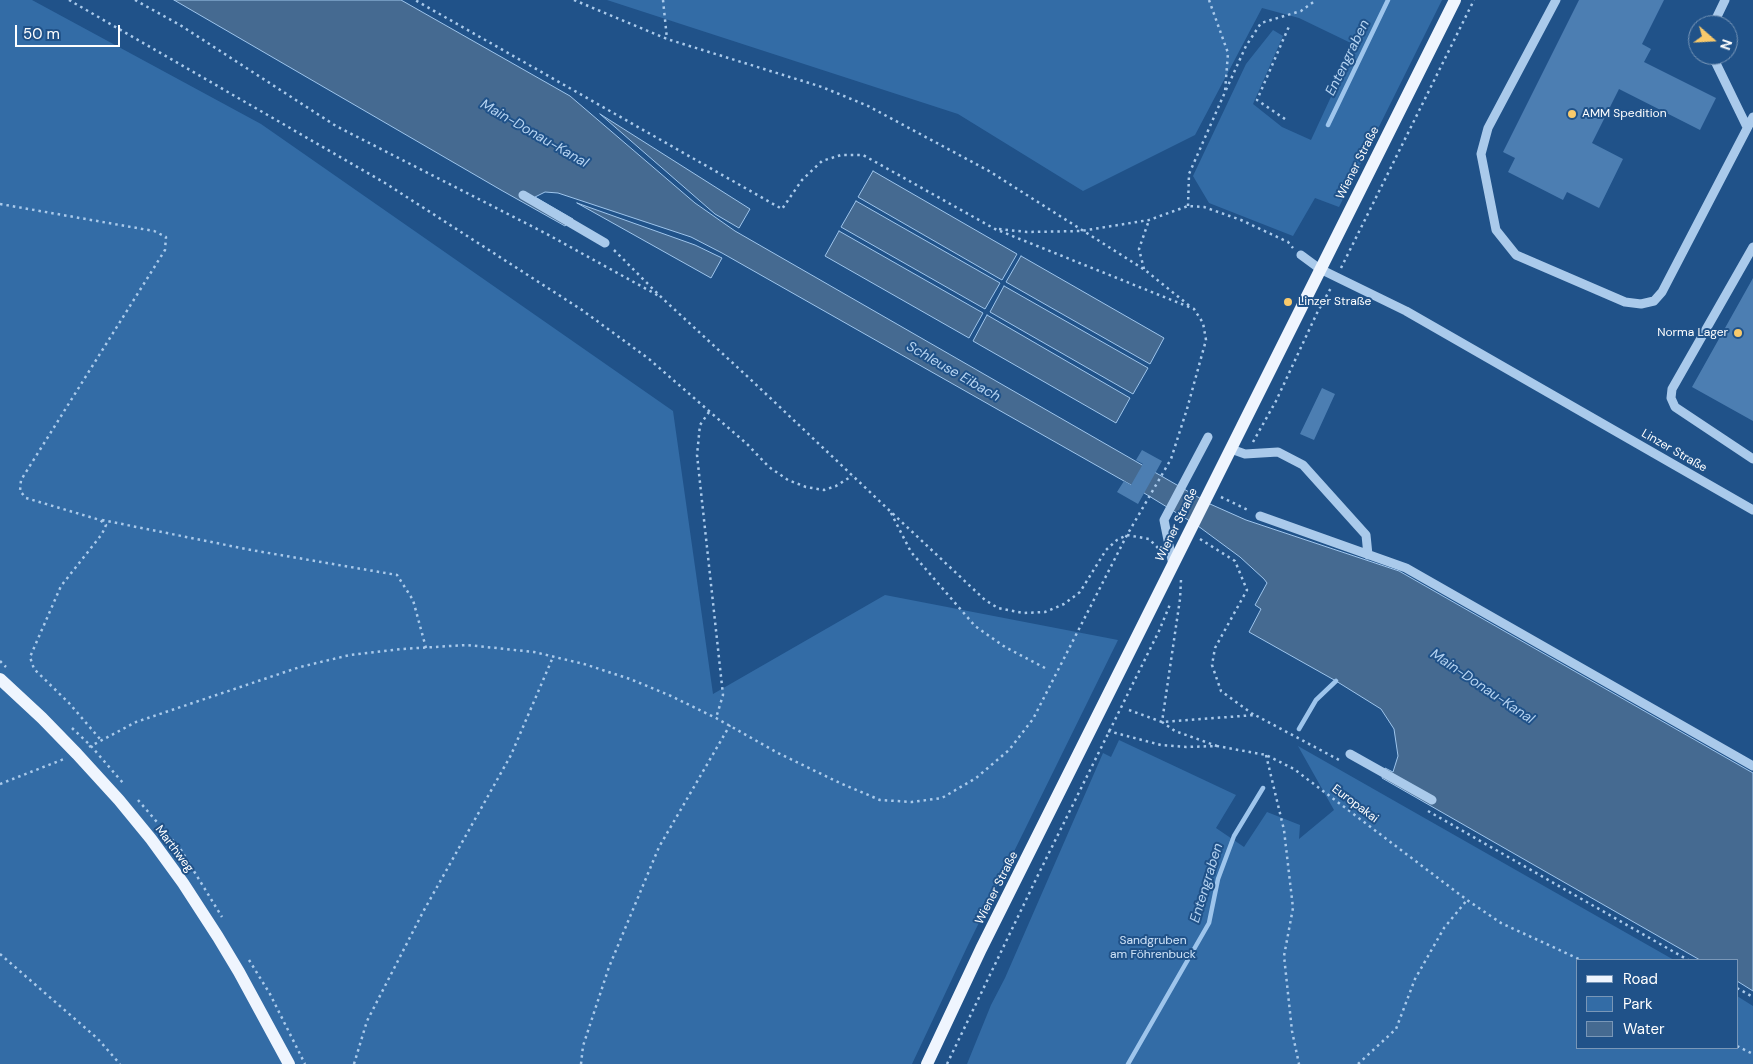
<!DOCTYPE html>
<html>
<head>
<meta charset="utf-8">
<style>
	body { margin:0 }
	#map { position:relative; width:1753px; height:1064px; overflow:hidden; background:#205289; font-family:"DM Sans",sans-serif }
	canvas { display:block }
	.legend { position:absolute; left:1576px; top:959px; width:162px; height:90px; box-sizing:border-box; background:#205289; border:1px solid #7997b8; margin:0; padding:6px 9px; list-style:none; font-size:15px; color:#fff }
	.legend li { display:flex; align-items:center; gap:10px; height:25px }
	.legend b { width:25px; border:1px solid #7997b8 }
	.north { position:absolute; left:1688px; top:15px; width:50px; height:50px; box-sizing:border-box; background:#205289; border:1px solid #7997b8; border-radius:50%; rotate:109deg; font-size:14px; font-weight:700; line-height:20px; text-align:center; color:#fff }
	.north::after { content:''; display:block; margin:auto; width:18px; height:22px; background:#f9ca6b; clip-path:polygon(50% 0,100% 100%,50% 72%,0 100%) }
	.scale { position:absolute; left:15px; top:25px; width:105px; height:22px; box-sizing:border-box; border:2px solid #fff; border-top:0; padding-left:6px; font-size:15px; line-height:18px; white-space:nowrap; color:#fff; -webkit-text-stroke:4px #205289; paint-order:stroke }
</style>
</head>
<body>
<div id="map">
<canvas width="1753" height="1064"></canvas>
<ul class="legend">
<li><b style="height:6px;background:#eff5fe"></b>Road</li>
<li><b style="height:14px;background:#336ca6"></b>Park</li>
<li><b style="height:14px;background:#456a91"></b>Water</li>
</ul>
<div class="north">N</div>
<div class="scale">50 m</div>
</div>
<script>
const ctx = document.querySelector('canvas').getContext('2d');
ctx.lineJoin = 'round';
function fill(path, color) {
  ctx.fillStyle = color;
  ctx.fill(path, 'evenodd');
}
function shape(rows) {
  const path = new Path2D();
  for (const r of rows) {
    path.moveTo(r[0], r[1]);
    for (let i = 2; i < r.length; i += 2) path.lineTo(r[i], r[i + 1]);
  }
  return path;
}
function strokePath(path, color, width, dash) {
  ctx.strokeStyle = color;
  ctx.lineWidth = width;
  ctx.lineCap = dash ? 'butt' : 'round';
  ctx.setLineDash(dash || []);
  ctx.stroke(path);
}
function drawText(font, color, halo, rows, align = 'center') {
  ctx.font = font + ' "DM Sans",sans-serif';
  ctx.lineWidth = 4;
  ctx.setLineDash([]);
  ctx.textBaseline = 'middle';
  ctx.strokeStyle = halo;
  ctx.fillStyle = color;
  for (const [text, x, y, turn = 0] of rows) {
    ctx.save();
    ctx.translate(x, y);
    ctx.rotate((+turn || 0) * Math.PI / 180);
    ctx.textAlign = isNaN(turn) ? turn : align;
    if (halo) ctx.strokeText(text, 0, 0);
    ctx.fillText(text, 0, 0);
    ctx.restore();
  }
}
fill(shape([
	[0,0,32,0,261,124,673,411,713,694,885,595,1118,640,968,945,912,1064,0,1064],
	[607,0,1442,0,1339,207,1315,198,1293,236,1209,203,1193,176,1246,64,1273,30,1283,36,1253,104,1282,127,1311,140,1355,45,1299,18,1262,8,1195,135,1083,191,958,114],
	[1119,740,1236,795,1216,828,1244,847,1267,812,1300,825,1299,839,1334,810,1298,746,1674,960,1577,960,1577,1048,1737,1048,1737,996,1753,1006,1753,1064,967,1064,991,1005,1005,978,1103,753,1111,757]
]), '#336ca6');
const water = shape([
	[174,0,401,0,570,96,695,203,735,231,1210,504,1246,520,1399,571,1753,773,1753,991,1737,981,1737,960,1700,960,1382,778,1385,768,1393,772,1398,756,1394,729,1381,709,1336,681,1249,632,1261,609,1255,605,1267,583,1264,579,1240,557,1198,526,1131,485,722,253,691,237,558,193,545,192,535,197,573,219,565,226,501,190,174,0],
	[600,114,750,209,739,228,715,214,600,114],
	[873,171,1017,254,1002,280,858,197,873,171],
	[856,201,1000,283,985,309,841,227,856,201],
	[577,203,695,245,722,258,711,278,577,203],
	[839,231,983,313,969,338,825,256,839,231],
	[1021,256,1164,338,1150,364,1006,282,1021,256],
	[1004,286,1148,368,1133,394,990,312,1004,286],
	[987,315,1130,398,1116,423,973,341,987,315]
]);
fill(water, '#456a91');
strokePath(water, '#9ec5ec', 1);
strokePath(shape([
	[1328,125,1388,0],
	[1299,729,1316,700,1336,681],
	[1128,1064,1209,923,1218,879,1234,836,1263,788]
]), '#9ec5ec', 4.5);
fill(shape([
	[1579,0,1664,0,1642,44,1651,49,1644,62,1716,98,1700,130,1619,89,1592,143,1623,159,1599,208,1567,192,1563,200,1508,172,1515,158,1503,152],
	[1753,278,1753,421,1692,387],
	[1322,388,1335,394,1314,440,1300,434],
	[1142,450,1162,461,1138,504,1117,492,1124,481,1131,485,1143,464,1136,460]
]), '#4c7eb2');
strokePath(shape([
	[69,0,385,183,582,310,649,359,747,444,769,467,788,480,806,487,824,490,836,486,852,476],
	[135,0,180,25,336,126,545,233,659,296],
	[574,0,667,39,822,87,868,106,989,171,1145,270,1191,307],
	[663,0,667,39],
	[1226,90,1246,46,1261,23,1301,11,1316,0],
	[1285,119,1257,100,1290,24],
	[0,204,154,231,166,237,165,250,21,480,20,491,26,498,100,520,106,525,102,534,61,586,30,657,34,669,69,703,100,739],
	[1188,206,1189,174,1225,92,1228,53,1209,0],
	[999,229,1027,232,1081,231,1149,220,1188,206,1204,207,1241,220,1288,242,1293,248],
	[614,250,662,298,748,377,890,511,985,600,998,608,1023,613,1045,612,1064,604,1080,592,1106,550,1117,540,1127,535,1149,539,1158,548],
	[1341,268,1474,0],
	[1144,269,1139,249,1149,220],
	[709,412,700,425,697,455,723,695,716,718],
	[1253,442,1276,401,1317,313,1332,286],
	[1221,497,1250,511],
	[891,513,911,552,975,626,1005,647,1045,668],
	[102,520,251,550,397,575,413,600,426,648],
	[1200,539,1235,561,1247,590,1215,648,1212,665,1221,691,1254,715],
	[1181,580,1180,599,1162,722,1175,731,1217,746],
	[0,661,6,667],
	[1129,710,1162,722,1255,715,1341,761],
	[72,728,91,746,123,783],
	[1108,731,1161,745,1186,747,1217,746,1266,755,1294,769,1467,900,1501,923,1581,960],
	[89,747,136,722,300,667,350,655,402,649,467,645,534,652,584,664,630,679,671,696,716,718,778,753,840,783,880,800,912,802,942,798,976,778,1009,750,1033,719,1127,535,1171,459,1187,409,1206,340,1203,323,1194,309,995,229,863,155,841,155,822,161,802,180,782,209,415,0],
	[1266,755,1284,830,1293,908,1284,956,1292,1031,1299,1064],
	[0,784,64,759],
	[138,800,181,850,222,917],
	[1428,811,1688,960],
	[0,954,98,1039,120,1064],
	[249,960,270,994,305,1064],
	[1737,988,1753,997],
	[1737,1046,1753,1054],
	[354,1064,367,1021,423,912,511,755,553,657],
	[581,1064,583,1046,609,967,659,847,730,725],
	[947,1064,1039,873,1159,631,1171,602],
	[1358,1064,1396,1029,1415,979,1444,928,1467,900]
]), '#aacaeb', 2.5, [2.5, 4]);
strokePath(shape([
	[1556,0,1488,128,1481,154,1496,230,1516,255,1625,302,1641,304,1654,301,1662,292,1753,117],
	[1713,25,1725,0],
	[1712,55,1747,127],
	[523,195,605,243],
	[1753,247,1672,389,1671,398,1675,407,1753,459],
	[1301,255,1320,269,1406,311,1753,510],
	[1231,449,1245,454,1278,452,1303,465,1366,535,1368,555],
	[1260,516,1406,568,1753,766],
	[1173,565,1164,520,1208,437],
	[1350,754,1432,800]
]), '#aacaeb', 9);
strokePath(shape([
	[0,679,42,718,77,754,119,800,151,839,183,883,218,937,239,972,289,1064],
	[927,1064,981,949,1455,0]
]), '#eff5fe', 12);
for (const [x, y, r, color] of [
	[1572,114,5,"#f9ca6b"],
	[1288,302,5,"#f9ca6b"],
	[1738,333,5,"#f9ca6b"]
]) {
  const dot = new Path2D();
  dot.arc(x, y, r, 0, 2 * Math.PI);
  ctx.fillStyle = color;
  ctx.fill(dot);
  strokePath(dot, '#205289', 2);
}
drawText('12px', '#fff', '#205289', [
	["AMM Spedition",1582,114],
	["Linzer Straße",1298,302],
	["Norma Lager",1728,333,"right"]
], 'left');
drawText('12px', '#fff', '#205289', [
	["Wiener Straße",1358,163,-63],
	["Linzer Straße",1674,451,30],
	["Wiener Straße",1177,525,-64],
	["Europakai",1355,804,37],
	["Marthweg",174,849,53],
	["Wiener Straße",997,888,-63]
]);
drawText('12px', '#cfe3f8', '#205289', [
	["Sandgruben",1153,941],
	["am Föhrenbuck",1153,955]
]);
drawText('italic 14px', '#b6d4f2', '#205289', [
	["Entengraben",1348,58,-64],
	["Main-Donau-Kanal",534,134,30],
	["Schleuse Eibach",953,372,30],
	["Main-Donau-Kanal",1482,687,34],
	["Entengraben",1207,883,-73]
]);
</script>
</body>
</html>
